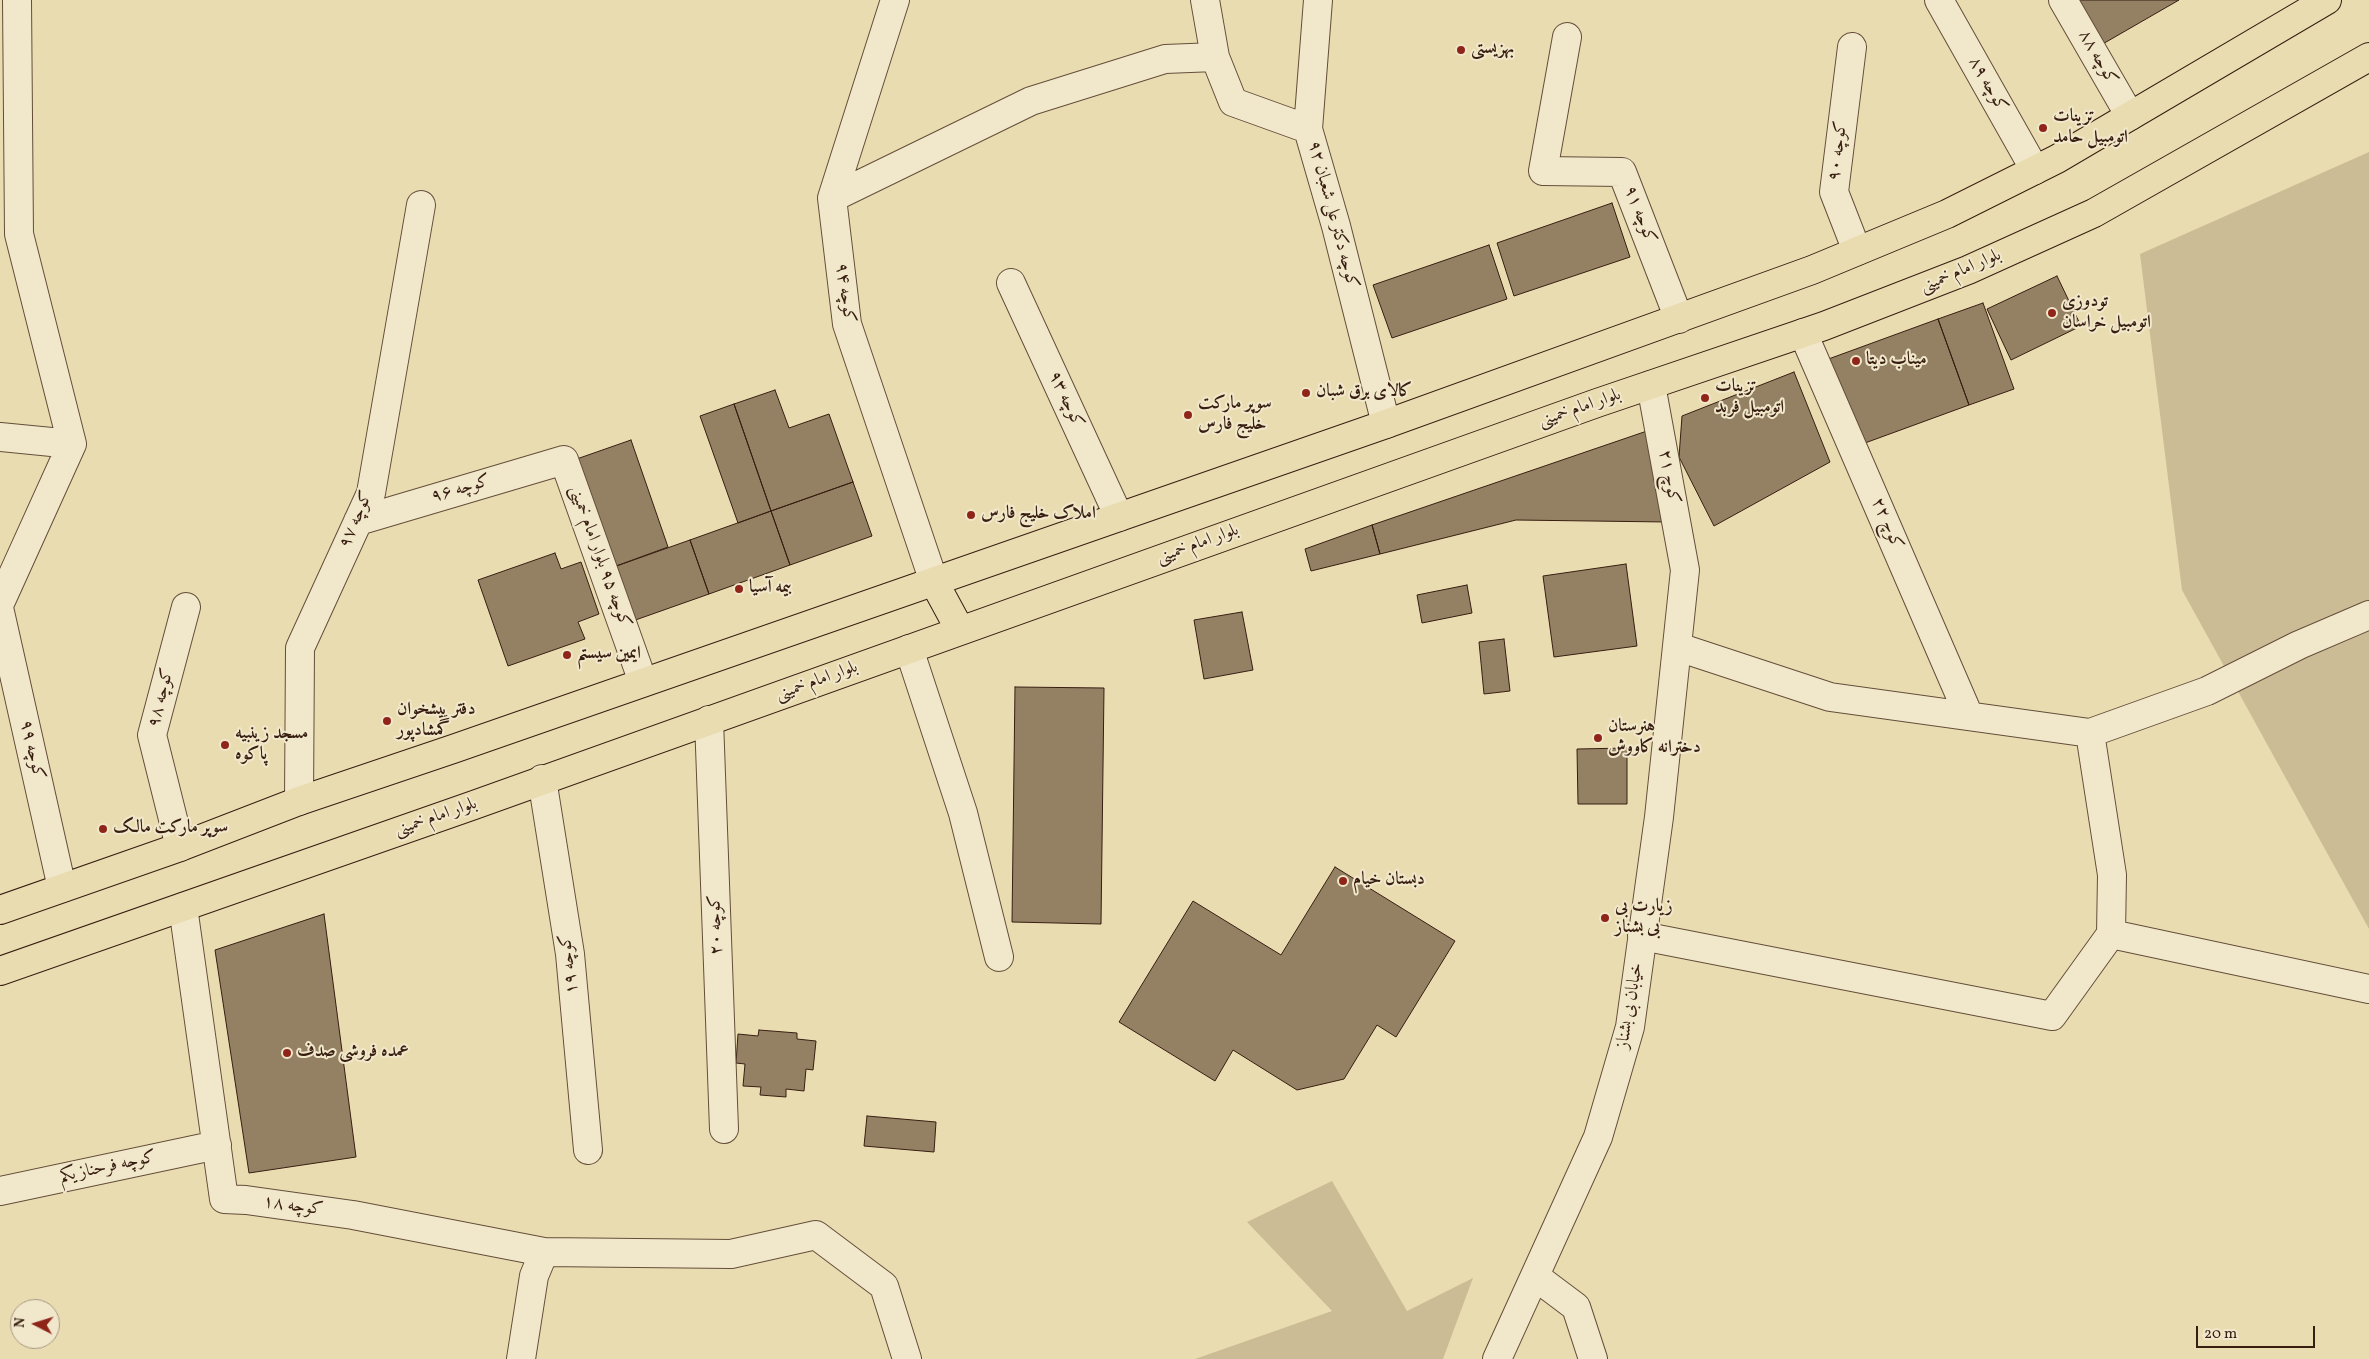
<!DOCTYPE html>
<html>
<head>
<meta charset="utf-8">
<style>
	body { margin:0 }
	#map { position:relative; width:2369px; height:1359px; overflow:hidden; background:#eadcb1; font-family:Vollkorn,serif }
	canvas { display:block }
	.north { position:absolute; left:10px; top:1299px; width:50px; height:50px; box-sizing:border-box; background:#f1e8cc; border:1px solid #a79781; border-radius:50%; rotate:275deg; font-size:14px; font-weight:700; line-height:20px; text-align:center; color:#371e11 }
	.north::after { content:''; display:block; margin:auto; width:18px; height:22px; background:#8f2418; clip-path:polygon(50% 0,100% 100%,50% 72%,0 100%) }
	.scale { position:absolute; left:2196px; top:1326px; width:119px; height:22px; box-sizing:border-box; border:2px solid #371e11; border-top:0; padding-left:6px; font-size:15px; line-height:18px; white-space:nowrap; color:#371e11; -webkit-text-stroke:4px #f1e8cc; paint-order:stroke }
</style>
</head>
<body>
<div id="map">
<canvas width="2369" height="1359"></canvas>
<div class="north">N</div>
<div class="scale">20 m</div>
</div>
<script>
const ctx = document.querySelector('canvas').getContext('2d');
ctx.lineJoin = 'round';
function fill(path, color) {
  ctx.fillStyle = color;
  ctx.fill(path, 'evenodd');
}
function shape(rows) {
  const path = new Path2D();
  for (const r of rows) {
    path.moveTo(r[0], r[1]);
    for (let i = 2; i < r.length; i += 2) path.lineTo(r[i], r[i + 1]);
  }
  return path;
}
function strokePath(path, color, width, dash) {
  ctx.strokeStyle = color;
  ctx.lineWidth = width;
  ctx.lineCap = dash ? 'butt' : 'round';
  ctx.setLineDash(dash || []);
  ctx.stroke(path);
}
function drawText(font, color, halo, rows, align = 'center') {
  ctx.font = font + ' Vollkorn,Amiri,serif';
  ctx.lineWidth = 4;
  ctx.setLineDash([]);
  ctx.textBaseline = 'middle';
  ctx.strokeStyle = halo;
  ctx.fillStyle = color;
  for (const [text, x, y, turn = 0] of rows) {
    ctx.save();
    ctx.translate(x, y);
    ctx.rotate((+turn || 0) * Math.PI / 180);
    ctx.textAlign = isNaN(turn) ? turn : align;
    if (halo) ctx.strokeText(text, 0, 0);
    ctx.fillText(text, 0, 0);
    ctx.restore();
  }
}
fill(shape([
	[2369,152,2369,929,2182,590,2140,254],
	[1332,1181,1407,1311,1473,1278,1443,1359,1195,1359,1332,1311,1247,1222]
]), '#ccbc96');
const building = shape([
	[2066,0,2179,0,2094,49,2066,0],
	[1612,203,1630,257,1514,296,1497,243,1612,203],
	[1489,245,1507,299,1392,338,1373,285,1489,245],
	[2057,276,2081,326,2011,360,1987,309,2057,276],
	[1983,303,2014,389,1969,405,1938,319,1983,303],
	[1938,319,1969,405,1854,447,1823,361,1938,319],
	[1794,372,1830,462,1714,526,1679,457,1682,416,1794,372],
	[775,390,789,428,829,414,853,482,771,511,734,404,775,390],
	[734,404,771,511,738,523,700,416,734,404],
	[1647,431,1667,522,1516,520,1380,554,1372,525,1647,431],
	[631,440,668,547,608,569,571,461,631,440],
	[853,482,872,536,790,565,771,511,853,482],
	[771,511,790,565,709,594,690,540,771,511],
	[1372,525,1380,554,1311,571,1305,549,1372,525],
	[690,540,709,594,627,623,608,569,690,540],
	[555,553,561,569,581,562,599,614,578,622,585,639,508,666,478,580,555,553],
	[1626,564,1637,646,1554,657,1543,576,1626,564],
	[1467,585,1472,613,1422,623,1417,595,1467,585],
	[1242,612,1253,670,1204,679,1194,620,1242,612],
	[1504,639,1510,691,1484,694,1479,642,1504,639],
	[1015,687,1104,688,1101,924,1012,922,1015,687],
	[1627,748,1627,804,1578,804,1577,749,1627,748],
	[1335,867,1455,941,1396,1037,1377,1025,1344,1079,1297,1090,1233,1050,1215,1081,1119,1022,1193,901,1281,955,1335,867],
	[324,914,356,1157,249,1173,215,950,324,914],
	[759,1030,797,1033,797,1039,816,1041,813,1070,806,1069,804,1091,786,1089,786,1097,760,1095,761,1087,743,1086,745,1064,736,1063,738,1034,758,1036,759,1030],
	[867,1116,936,1122,934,1152,864,1146,867,1116]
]);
fill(building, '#948164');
strokePath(building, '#371e11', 1);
const minor = shape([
	[17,0,19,234,72,444],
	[895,0,832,198,847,324,934,582],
	[1205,0,1215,57,1233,102,1308,129,1336,226,1386,424],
	[1939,0,2035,170],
	[2063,0,2130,116],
	[1567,37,1543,171,1622,172,1679,319],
	[1852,47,1834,192,1857,251],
	[1308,129,1318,0],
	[832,198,1031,101,1165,59,1215,57],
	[1011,283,1119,517],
	[1803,333,1969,716],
	[0,437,72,444],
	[358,521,564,460,643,682],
	[0,603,72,444],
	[0,612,62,888],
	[1678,647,1830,697,2090,733,2112,875,2111,934,2369,989],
	[909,649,963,813,999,957],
	[709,720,724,1129],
	[2090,733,2207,691,2299,645,2369,615],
	[542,779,570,954,588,1150],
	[299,801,300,648,371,493,421,205],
	[180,847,152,735,186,607],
	[183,907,224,1199,246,1200,353,1215,544,1252,534,1276,521,1359],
	[1642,936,2052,1016,2111,934],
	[0,1191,217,1145],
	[544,1252,731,1254,816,1235,884,1286,907,1359],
	[1536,1277,1576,1307,1593,1359],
	[1497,1359,1598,1137,1630,1027,1659,817,1685,570,1651,385]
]);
const major = shape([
	[934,582,960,630],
	[0,910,180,847,299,801,453,749,1386,424,1812,270,1947,214,2057,159,2327,0],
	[0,971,474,805,1597,403,1824,326,1968,270,2094,213,2369,57]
]);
strokePath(minor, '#644e39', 30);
strokePath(major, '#371e11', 30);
strokePath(minor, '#f1e8cc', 28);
strokePath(major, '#eadcb1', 28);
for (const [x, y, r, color] of [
	[1461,50,5,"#8f2418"],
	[2043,128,5,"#8f2418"],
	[2052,313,5,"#8f2418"],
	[1856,361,5,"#8f2418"],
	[1306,393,5,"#8f2418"],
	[1705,398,5,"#8f2418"],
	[1188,415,5,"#8f2418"],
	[971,515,5,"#8f2418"],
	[739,589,5,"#8f2418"],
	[567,655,5,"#8f2418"],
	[387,721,5,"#8f2418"],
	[1598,738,5,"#8f2418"],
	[225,745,5,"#8f2418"],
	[103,829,5,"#8f2418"],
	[1343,881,5,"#8f2418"],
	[1605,918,5,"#8f2418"],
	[287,1053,5,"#8f2418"]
]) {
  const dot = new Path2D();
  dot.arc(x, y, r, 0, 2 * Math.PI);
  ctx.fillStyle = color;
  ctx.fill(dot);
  strokePath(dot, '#f1e8cc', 2);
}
drawText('bold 18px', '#371e11', '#f1e8cc', [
	["بهزیستی",1471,50],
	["تزینات",2053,118],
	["اتومبیل حامد",2053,139],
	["تودوزی",2062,303],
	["اتومبیل خراسان",2062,324],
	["میناب دیتا",1866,361],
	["تزینات",1715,388],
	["اتومبیل فربد",1715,409],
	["کالای برق شبان",1316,393],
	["سوپر مارکت",1198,405],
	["خلیج فارس",1198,426],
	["املاک خلیج فارس",981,515],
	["بیمه آسیا",749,589],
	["ایمین سیستم",577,655],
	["دفتر پیشخوان",397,711],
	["گمشادپور",397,732],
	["هنرستان",1608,728],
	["دخترانه کاووش",1608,749],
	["مسجد زینبیه",235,735],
	["پاکوه",235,756],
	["سوپر مارکت مالک",113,829],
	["دبستان خیام",1353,881],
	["زیارت بی",1615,908],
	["بی بشناز",1615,929],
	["عمده فروشی صدف",297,1053]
], 'left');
drawText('18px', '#371e11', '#f1e8cc', [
	["کوچه ۸۸",2097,58,60],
	["کوچه ۸۹",1987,85,60],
	["کوچه ۹۰",1839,151,-83],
	["کوچه دکتر علی شعبان ۹۲",1332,215,75],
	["کوچه ۹۱",1639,215,69],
	["بلوار امام خمینی",1961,272,-23],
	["کوچه ۹۴",844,293,82],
	["کوچه ۹۳",1065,400,65],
	["بلوار امام خمینی",1580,409,-19],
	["کوچ ۲۱",1668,477,80],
	["کوچه ۹۶",461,490,-16],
	["کوچه ۹۷",357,520,-67],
	["کوچ ۲۲",1886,524,67],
	["بلوار امام خمینی",1198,545,-20],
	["کوچه ۹۵ بلوار امام خمینی",599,557,70],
	["بلوار امام خمینی",817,682,-20],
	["کوچه ۹۸",162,698,-76],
	["کوچه ۹۹",31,750,77],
	["بلوار امام خمینی",436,818,-19],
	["کوچه ۲۰",717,925,-92],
	["کوچه ۱۹",570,964,-97],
	["خیابان بی بشناز",1631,1006,-80],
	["کوچه فرحناز یکم",108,1168,-12],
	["کوچه ۱۸",293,1207,8]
]);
</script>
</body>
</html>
